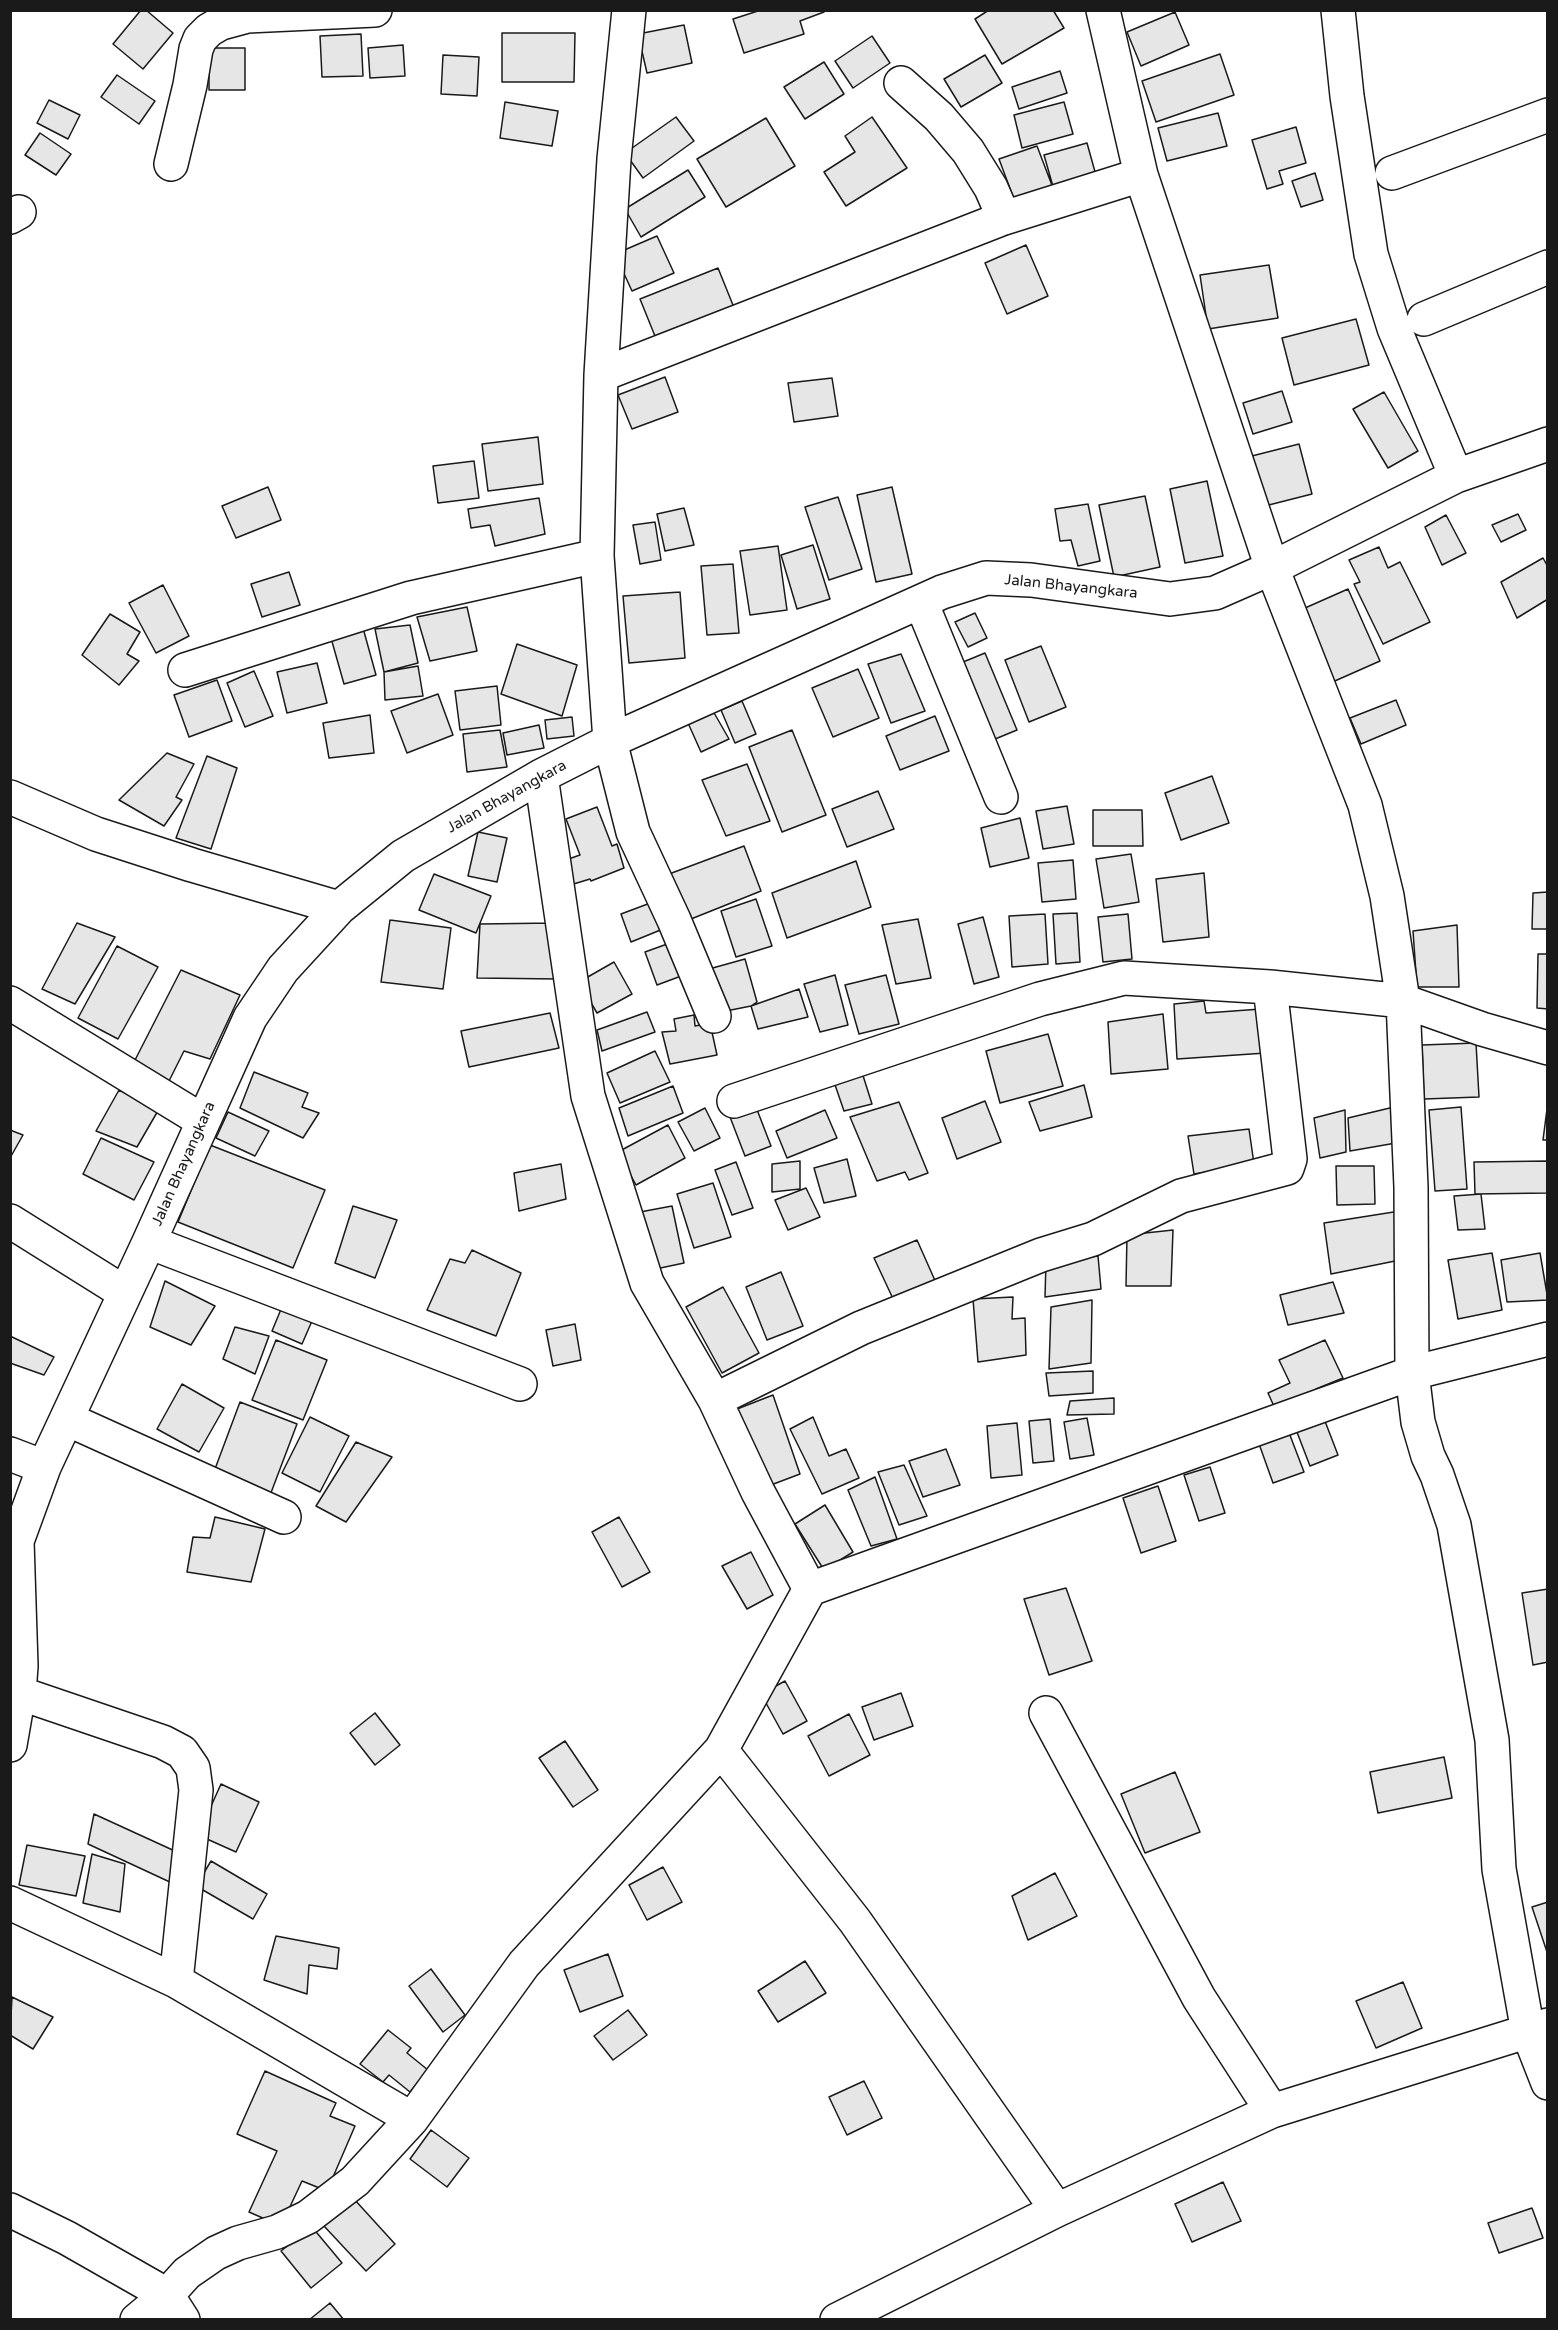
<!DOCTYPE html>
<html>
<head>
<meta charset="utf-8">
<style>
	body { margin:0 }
	#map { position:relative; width:1558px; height:2330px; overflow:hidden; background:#fff; font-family:"Varela Round",sans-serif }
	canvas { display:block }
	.frame { position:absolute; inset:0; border:12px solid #1a1a1a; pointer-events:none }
</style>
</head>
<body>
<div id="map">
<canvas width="1558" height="2330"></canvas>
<div class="frame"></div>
</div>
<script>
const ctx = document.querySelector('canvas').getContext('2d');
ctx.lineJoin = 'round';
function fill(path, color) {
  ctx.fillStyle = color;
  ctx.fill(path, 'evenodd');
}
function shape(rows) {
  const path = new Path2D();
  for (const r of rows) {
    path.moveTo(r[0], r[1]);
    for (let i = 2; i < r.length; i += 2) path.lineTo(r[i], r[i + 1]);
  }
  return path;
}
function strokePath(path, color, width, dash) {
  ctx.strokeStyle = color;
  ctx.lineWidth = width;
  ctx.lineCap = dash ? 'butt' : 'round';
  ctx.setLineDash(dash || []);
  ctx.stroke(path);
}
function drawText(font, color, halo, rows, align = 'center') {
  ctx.font = font + ' "Varela Round",sans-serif';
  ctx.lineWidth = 4.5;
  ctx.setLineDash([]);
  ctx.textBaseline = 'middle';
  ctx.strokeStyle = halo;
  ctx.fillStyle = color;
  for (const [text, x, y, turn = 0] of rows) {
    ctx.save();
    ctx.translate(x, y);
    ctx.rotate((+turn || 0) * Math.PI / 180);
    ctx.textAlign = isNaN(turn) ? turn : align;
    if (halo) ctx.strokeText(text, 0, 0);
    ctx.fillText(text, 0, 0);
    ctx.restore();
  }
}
const building = shape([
	[141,10,146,10,173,33,143,69,113,44,141,10],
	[761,10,824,10,824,12,800,21,804,34,744,53,733,19,761,10],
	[989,10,1053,10,1064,28,1002,64,975,19,989,10],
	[1175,12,1189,45,1141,66,1127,32,1175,12],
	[684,25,692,63,647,73,638,34,684,25],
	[502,33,575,33,574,82,502,82,502,33],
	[361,34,363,76,322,77,320,36,361,34],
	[872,36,890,63,853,88,835,61,872,36],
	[403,45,405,76,370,78,368,48,403,45],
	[209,48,245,48,245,90,209,90,209,48],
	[1220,54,1234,95,1156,122,1142,81,1220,54],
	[443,55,479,57,477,96,441,94,443,55],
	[985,55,1002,83,961,107,944,79,985,55],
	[824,62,844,94,805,119,784,87,824,62],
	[1060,71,1067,93,1019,109,1012,87,1060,71],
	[117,75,155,101,139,124,101,97,117,75],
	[49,100,80,115,68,139,37,123,49,100],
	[505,102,558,111,552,146,500,138,505,102],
	[1064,102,1073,134,1022,148,1014,115,1064,102],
	[1218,113,1227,146,1167,161,1158,128,1218,113],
	[676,117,694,141,643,178,625,153,676,117],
	[872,117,907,168,846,206,824,172,855,152,845,136,872,117],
	[766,118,795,166,726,207,697,159,766,118],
	[1296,127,1306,163,1279,171,1283,184,1267,189,1252,140,1296,127],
	[40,133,71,154,56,175,25,155,40,133],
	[1087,143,1097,179,1054,190,1044,155,1087,143],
	[1037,146,1053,188,1015,202,999,159,1037,146],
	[688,170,705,197,641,237,625,209,688,170],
	[1315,173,1323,200,1301,207,1292,181,1315,173],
	[657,236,674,273,632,291,615,254,657,236],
	[1026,245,1048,296,1007,314,985,263,1026,245],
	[1269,265,1278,318,1208,329,1200,275,1269,265],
	[718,268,737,315,659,346,640,299,718,268],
	[1356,319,1369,365,1294,385,1282,338,1356,319],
	[665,377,678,412,632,429,618,395,665,377],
	[832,378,838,416,794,422,788,383,832,378],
	[1282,391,1292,422,1253,434,1243,403,1282,391],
	[1384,392,1418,451,1388,468,1353,409,1384,392],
	[538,437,543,484,488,491,482,444,538,437],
	[1299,444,1312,494,1257,508,1244,458,1299,444],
	[474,461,479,498,438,503,433,466,474,461],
	[1207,481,1223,556,1185,563,1170,489,1207,481],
	[268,487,281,520,236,538,222,506,268,487],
	[892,487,912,574,876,582,857,495,892,487],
	[1145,496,1160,567,1114,577,1099,505,1145,496],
	[838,497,862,569,829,580,805,507,838,497],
	[539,498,545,534,495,546,490,525,471,528,468,509,539,498],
	[1088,504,1100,561,1078,566,1071,540,1060,541,1055,509,1088,504],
	[684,508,694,545,665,551,657,514,684,508],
	[1518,514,1526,530,1501,542,1492,525,1518,514],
	[1446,515,1466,553,1442,565,1425,527,1446,515],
	[655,522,661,560,640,564,633,525,655,522],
	[813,545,830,599,797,609,781,555,813,545],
	[778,546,787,610,750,615,740,551,778,546],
	[1379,547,1388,568,1400,562,1430,622,1383,644,1354,584,1360,582,1349,560,1379,547],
	[1543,558,1548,567,1548,599,1517,618,1501,582,1543,558],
	[733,564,739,633,707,635,701,566,733,564],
	[289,572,300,605,262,617,251,584,289,572],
	[163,585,189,636,156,653,129,603,163,585],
	[1348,589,1380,661,1328,684,1296,612,1348,589],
	[680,592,685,658,629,663,623,596,680,592],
	[467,607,477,651,430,661,417,617,467,607],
	[975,613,987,638,968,647,955,622,975,613],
	[110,614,140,632,127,654,139,661,119,685,82,655,110,614],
	[410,625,418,663,384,672,375,629,410,625],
	[363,628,376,675,344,684,331,638,363,628],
	[517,644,577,665,562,716,501,694,517,644],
	[1041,646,1066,707,1029,722,1005,660,1041,646],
	[985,653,1017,730,983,744,951,667,985,653],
	[901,654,925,711,891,723,868,664,901,654],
	[317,663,327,703,287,713,277,672,317,663],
	[418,666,423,696,385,700,384,672,418,666],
	[858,669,879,718,833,737,812,688,858,669],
	[254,671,273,716,245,727,227,683,254,671],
	[217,680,232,721,189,737,174,695,217,680],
	[497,686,501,725,460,730,455,691,497,686],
	[438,694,453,735,407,753,391,711,438,694],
	[1396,700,1406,725,1361,744,1350,718,1396,700],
	[742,701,756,734,735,743,721,710,742,701],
	[713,711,729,739,701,752,688,723,713,711],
	[370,715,374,753,329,758,323,723,370,715],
	[935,716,949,751,900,770,886,736,935,716],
	[572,717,574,736,547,739,545,720,572,717],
	[539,725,544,748,507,755,503,733,539,725],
	[500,730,507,767,467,772,463,734,500,730],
	[792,730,826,815,782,832,749,747,792,730],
	[167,753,194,764,176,797,182,800,164,826,119,800,167,753],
	[207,756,237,768,211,849,176,838,207,756],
	[747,764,770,821,726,836,702,780,747,764],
	[1212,776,1229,823,1181,840,1165,793,1212,776],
	[878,791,894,829,847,847,832,809,878,791],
	[1067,806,1074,844,1043,849,1036,811,1067,806],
	[597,807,612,846,617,844,624,868,591,881,590,879,567,886,560,862,580,855,566,819,597,807],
	[1093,810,1142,810,1143,846,1093,846,1093,810],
	[1020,818,1029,858,990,867,981,828,1020,818],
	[478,832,507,838,497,882,468,876,478,832],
	[744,846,761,891,681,923,661,877,744,846],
	[1131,854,1139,902,1104,908,1096,859,1131,854],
	[1073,860,1076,899,1042,902,1038,863,1073,860],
	[856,861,871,907,787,938,772,893,856,861],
	[1204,873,1209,937,1163,942,1156,879,1204,873],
	[434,874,491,896,476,933,419,910,434,874],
	[1548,892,1548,929,1532,929,1533,893,1548,892],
	[756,899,772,946,736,957,721,911,756,899],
	[653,902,663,929,631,942,621,914,653,902],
	[1077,913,1080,962,1056,964,1053,914,1077,913],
	[1045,914,1048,964,1012,967,1009,916,1045,914],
	[1128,914,1132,959,1103,962,1098,917,1128,914],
	[983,917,999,977,974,984,958,924,983,917],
	[918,919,931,978,896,984,882,925,918,919],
	[390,920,451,928,443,989,381,982,390,920],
	[77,923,115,937,75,1004,42,989,77,923],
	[554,923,558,979,477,978,480,924,554,923],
	[1457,925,1459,987,1417,987,1413,931,1457,925],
	[681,939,692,972,657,985,645,952,681,939],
	[117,946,158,967,118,1039,78,1018,117,946],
	[1538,954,1548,954,1548,1009,1537,1008,1538,954],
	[745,959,757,1002,751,1006,721,1012,709,969,745,959],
	[614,962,632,994,597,1013,579,982,614,962],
	[181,970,240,995,210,1059,184,1051,168,1083,134,1062,181,970],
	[835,975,848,1025,820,1032,804,984,835,975],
	[886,975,899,1024,859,1034,845,985,886,975],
	[799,989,808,1017,758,1029,751,1006,799,989],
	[1204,1001,1206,1013,1261,1009,1266,1053,1177,1059,1174,1004,1204,1001],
	[647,1012,655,1032,602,1051,597,1030,647,1012],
	[550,1013,559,1048,469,1067,461,1031,550,1013],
	[1163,1014,1168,1069,1111,1074,1108,1022,1163,1014],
	[694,1015,695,1026,710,1023,717,1055,670,1064,662,1032,676,1031,674,1019,694,1015],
	[1048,1034,1063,1086,1000,1103,986,1051,1048,1034],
	[1476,1043,1479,1097,1424,1099,1422,1045,1476,1043],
	[655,1051,670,1082,620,1103,607,1073,655,1051],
	[860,1066,872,1104,844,1111,832,1076,860,1066],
	[254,1072,308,1093,302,1107,319,1113,303,1138,240,1108,254,1072],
	[1084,1085,1092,1117,1040,1131,1029,1102,1084,1085],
	[673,1086,683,1113,628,1136,619,1108,673,1086],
	[119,1090,159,1109,137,1147,96,1131,119,1090],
	[985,1101,1001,1142,957,1159,942,1118,985,1101],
	[1548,1101,1548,1140,1543,1140,1548,1101],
	[899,1102,928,1173,909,1180,905,1172,877,1181,850,1117,899,1102],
	[756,1107,771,1146,745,1156,730,1117,756,1107],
	[1394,1107,1396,1143,1350,1151,1348,1118,1394,1107],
	[1461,1107,1467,1189,1435,1191,1429,1110,1461,1107],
	[705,1108,720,1138,694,1151,678,1122,705,1108],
	[825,1110,837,1138,787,1158,776,1131,825,1110],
	[1345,1110,1346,1152,1320,1158,1314,1118,1345,1110],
	[228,1112,269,1131,255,1156,216,1138,228,1112],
	[668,1125,685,1158,636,1185,618,1152,668,1125],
	[1249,1129,1254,1164,1194,1174,1188,1136,1249,1129],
	[10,1130,23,1135,10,1158,10,1130],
	[101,1138,154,1162,134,1200,83,1174,101,1138],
	[210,1145,325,1190,293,1268,178,1222,210,1145],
	[847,1159,856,1196,824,1203,814,1168,847,1159],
	[800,1161,800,1189,772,1192,772,1164,800,1161],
	[1548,1161,1548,1193,1475,1194,1474,1162,1548,1161],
	[736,1162,753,1208,732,1215,715,1170,736,1162],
	[561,1164,566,1199,519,1211,514,1173,561,1164],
	[1336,1166,1374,1166,1375,1204,1337,1205,1336,1166],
	[713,1183,731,1237,694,1248,677,1194,713,1183],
	[806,1188,820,1217,788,1230,775,1200,806,1188],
	[1481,1194,1485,1229,1458,1230,1454,1196,1481,1194],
	[353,1206,397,1220,375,1278,335,1263,353,1206],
	[672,1206,684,1263,651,1270,640,1212,672,1206],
	[1400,1211,1400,1260,1331,1274,1324,1223,1400,1211],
	[1173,1230,1171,1286,1126,1286,1127,1235,1173,1230],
	[917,1240,937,1285,895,1303,874,1258,917,1240],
	[472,1250,521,1273,496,1336,427,1310,450,1259,465,1263,472,1250],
	[1492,1253,1502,1310,1458,1319,1448,1260,1492,1253],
	[1540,1253,1548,1300,1507,1302,1501,1260,1540,1253],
	[1098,1256,1101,1289,1045,1297,1046,1262,1098,1256],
	[781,1272,803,1326,767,1340,746,1287,781,1272],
	[165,1281,215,1306,191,1345,150,1327,165,1281],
	[1333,1282,1344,1313,1288,1325,1280,1295,1333,1282],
	[723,1287,759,1353,722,1373,686,1307,723,1287],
	[1013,1297,1012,1319,1025,1318,1026,1355,978,1362,973,1299,1013,1297],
	[1092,1300,1091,1363,1049,1369,1051,1307,1092,1300],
	[284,1302,315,1314,302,1344,272,1331,284,1302],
	[575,1324,581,1360,553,1366,546,1330,575,1324],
	[235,1327,269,1336,255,1374,223,1359,235,1327],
	[10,1336,54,1357,44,1375,10,1363,10,1336],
	[276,1340,327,1360,303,1420,252,1400,276,1340],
	[1325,1340,1343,1378,1316,1389,1319,1395,1277,1413,1268,1393,1290,1383,1279,1360,1325,1340],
	[1093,1371,1093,1393,1049,1396,1046,1373,1093,1371],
	[182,1384,224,1408,199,1452,157,1429,182,1384],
	[773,1395,800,1474,763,1488,732,1411,773,1395],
	[1114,1398,1114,1414,1067,1415,1070,1401,1114,1398],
	[240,1402,297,1424,269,1498,212,1477,240,1402],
	[1323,1416,1338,1455,1310,1466,1295,1427,1323,1416],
	[310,1417,349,1436,320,1492,282,1473,310,1417],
	[813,1417,829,1456,846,1449,859,1478,822,1494,790,1429,813,1417],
	[1087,1418,1094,1455,1070,1459,1064,1422,1087,1418],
	[1050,1419,1054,1461,1033,1463,1029,1421,1050,1419],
	[1017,1423,1022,1475,991,1478,987,1426,1017,1423],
	[1288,1430,1304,1472,1273,1483,1258,1441,1288,1430],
	[356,1442,392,1457,346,1522,316,1506,356,1442],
	[946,1449,960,1485,923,1497,909,1461,946,1449],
	[904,1465,927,1516,899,1525,878,1472,904,1465],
	[1210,1467,1225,1513,1199,1521,1184,1475,1210,1467],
	[875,1477,897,1539,871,1546,848,1490,875,1477],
	[1158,1486,1176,1541,1141,1553,1123,1498,1158,1486],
	[825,1505,853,1552,824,1570,795,1524,825,1505],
	[215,1517,265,1529,251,1582,187,1572,193,1537,210,1538,215,1517],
	[619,1517,650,1572,622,1587,592,1532,619,1517],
	[751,1552,773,1595,747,1609,722,1566,751,1552],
	[1066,1588,1092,1661,1049,1675,1024,1599,1066,1588],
	[1548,1589,1548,1662,1533,1665,1522,1593,1548,1589],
	[785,1681,807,1721,783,1734,761,1694,785,1681],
	[901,1693,913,1726,874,1740,862,1707,901,1693],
	[375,1713,400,1745,375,1765,350,1733,375,1713],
	[849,1714,870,1755,829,1776,808,1736,849,1714],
	[565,1741,598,1790,573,1807,539,1758,565,1741],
	[1444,1757,1452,1798,1378,1813,1370,1772,1444,1757],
	[1175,1772,1200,1832,1145,1853,1121,1794,1175,1772],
	[221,1784,259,1802,236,1852,198,1835,221,1784],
	[94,1814,177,1852,172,1883,88,1844,94,1814],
	[27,1845,85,1856,76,1896,19,1885,27,1845],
	[92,1854,125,1864,120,1912,83,1903,92,1854],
	[211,1861,267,1894,253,1919,196,1886,211,1861],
	[663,1867,682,1902,647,1920,629,1885,663,1867],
	[1055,1873,1077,1916,1028,1940,1012,1896,1055,1873],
	[1548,1902,1548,1952,1547,1952,1532,1907,1548,1902],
	[276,1936,339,1948,337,1969,309,1965,307,1994,264,1980,276,1936],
	[608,1954,623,1996,580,2012,564,1970,608,1954],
	[805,1961,826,1993,778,2022,758,1991,805,1961],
	[431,1969,465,2015,443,2032,409,1986,431,1969],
	[1403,1982,1422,2028,1376,2048,1356,2001,1403,1982],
	[12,1997,53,2017,33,2049,10,2035,12,1997],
	[628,2010,647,2035,613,2060,594,2036,628,2010],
	[388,2030,411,2048,407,2053,428,2070,410,2092,389,2075,383,2082,360,2064,388,2030],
	[265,2071,336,2103,330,2116,355,2126,327,2191,302,2181,281,2226,249,2212,277,2151,237,2134,265,2071],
	[864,2081,882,2118,847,2135,829,2097,864,2081],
	[431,2130,469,2158,447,2187,410,2159,431,2130],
	[1223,2182,1241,2221,1192,2242,1175,2204,1223,2182],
	[354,2199,395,2244,366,2271,324,2226,354,2199],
	[1532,2208,1543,2238,1499,2253,1488,2223,1532,2208],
	[312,2227,342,2263,311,2288,281,2251,312,2227],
	[330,2303,344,2320,309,2320,330,2303]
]);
fill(building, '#e6e6e6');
strokePath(building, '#1a1a1a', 1.5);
const minor = shape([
	[629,10,614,159,601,375,597,556,610,741,633,832,674,920,714,1016],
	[1103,10,1141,175,1272,568,1365,805,1387,896,1403,1001,1411,1187,1412,1373,1418,1422,1428,1456,1437,1475,1454,1525,1492,1740,1499,1869,1528,2032,1548,2083],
	[1338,10,1347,96,1371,254,1394,328,1456,476],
	[901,83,939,117,968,151,991,188,1004,218],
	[171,164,190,85,196,49,200,39,209,30,221,23,247,16,375,10],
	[1392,173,1548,115],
	[10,217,19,212],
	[1424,319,1548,267],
	[601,375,1004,218,1141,175],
	[921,602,1001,797],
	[185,670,411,598,597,556],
	[541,776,588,1096,647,1283,715,1400,758,1492,810,1589],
	[10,797,96,834,192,865,339,908],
	[10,1003,203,1121],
	[734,1101,1040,999,1124,978,1270,987,1403,1001,1482,1029,1548,1048],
	[10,1221,125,1293],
	[149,1242,520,1384],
	[715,1400,861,1328,1041,1255,1093,1239,1181,1196,1287,1168,1290,1159,1270,987],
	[67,1419,284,1517],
	[10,1454,44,1467],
	[19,1693,163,1742,182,1752,193,1768,196,1790,176,1981],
	[1046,1713,1199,1998,1272,2111],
	[10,1745,19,1693,21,1666,17,1541,44,1467,149,1242,250,1018,283,969,339,908,403,856,541,776,610,741,942,592,986,578,1031,580,1170,599,1215,593,1272,568,1456,476,1548,444],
	[721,1750,855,1921,1057,2210],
	[10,1903,176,1981,412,2119],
	[10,2210,67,2238,167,2295,183,2320],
	[137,2320,167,2295,187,2273,216,2253,238,2243,277,2232,308,2217,355,2181,412,2119,524,1964,721,1750,810,1589,1412,1373,1548,1339],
	[837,2320,1057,2210,1272,2111,1548,2025]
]);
strokePath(minor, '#1a1a1a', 36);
strokePath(minor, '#fff', 33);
drawText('15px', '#1a1a1a', '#fff', [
	["Jalan Bhayangkara",1071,587,6],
	["Jalan Bhayangkara",507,797,-29],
	["Jalan Bhayangkara",184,1164,-66]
]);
</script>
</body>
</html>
